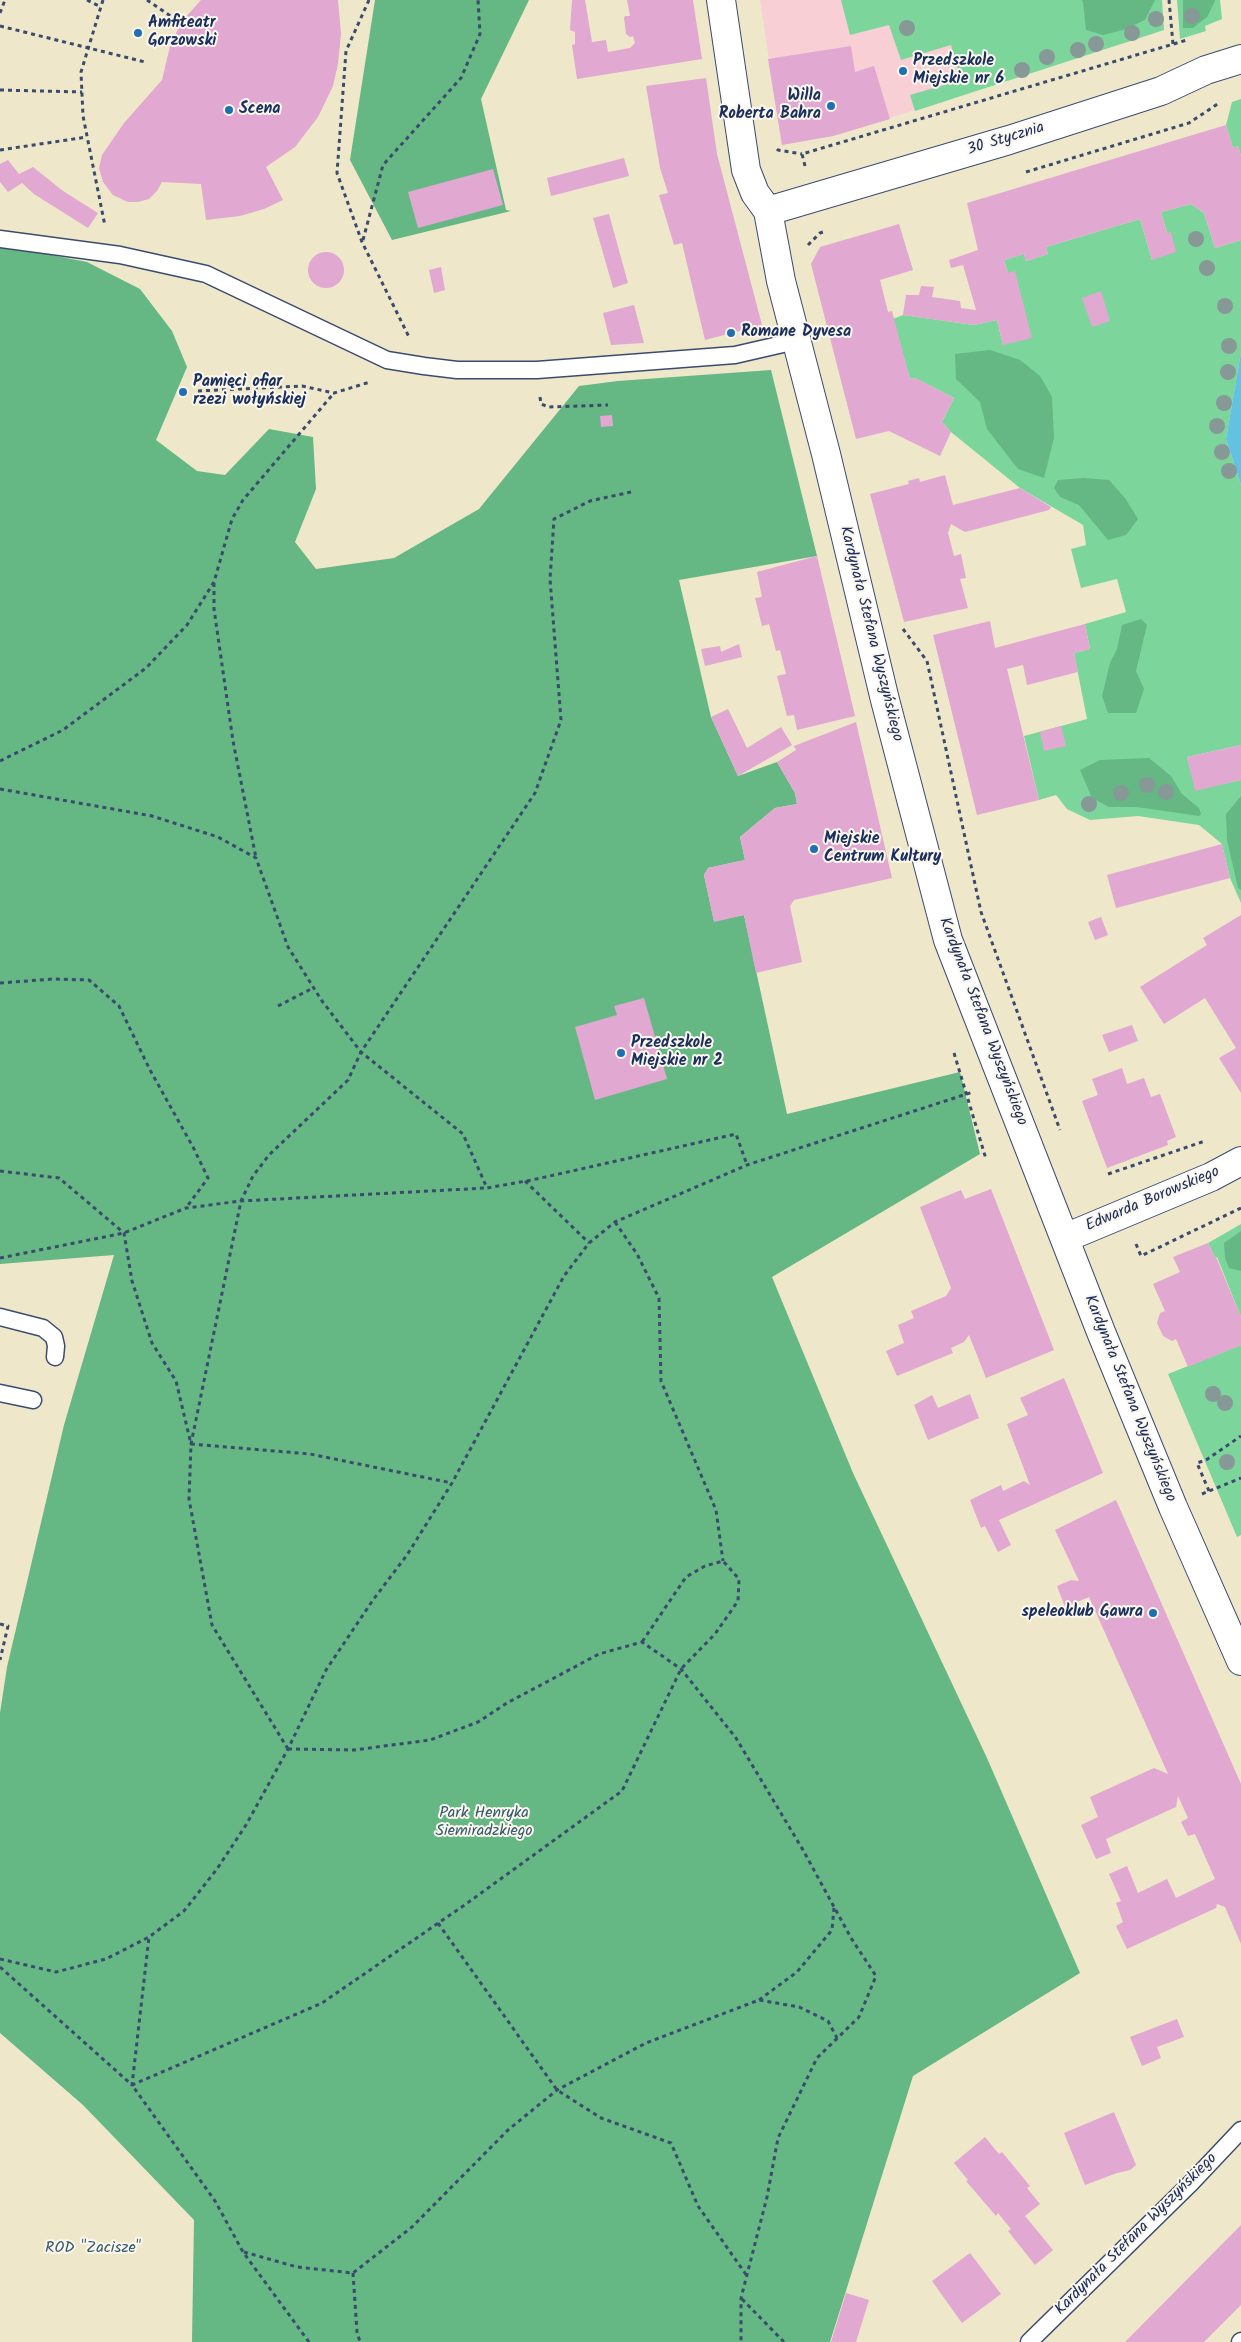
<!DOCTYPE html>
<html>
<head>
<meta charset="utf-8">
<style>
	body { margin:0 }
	canvas { display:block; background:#eee7c9 }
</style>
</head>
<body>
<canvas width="1241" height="2342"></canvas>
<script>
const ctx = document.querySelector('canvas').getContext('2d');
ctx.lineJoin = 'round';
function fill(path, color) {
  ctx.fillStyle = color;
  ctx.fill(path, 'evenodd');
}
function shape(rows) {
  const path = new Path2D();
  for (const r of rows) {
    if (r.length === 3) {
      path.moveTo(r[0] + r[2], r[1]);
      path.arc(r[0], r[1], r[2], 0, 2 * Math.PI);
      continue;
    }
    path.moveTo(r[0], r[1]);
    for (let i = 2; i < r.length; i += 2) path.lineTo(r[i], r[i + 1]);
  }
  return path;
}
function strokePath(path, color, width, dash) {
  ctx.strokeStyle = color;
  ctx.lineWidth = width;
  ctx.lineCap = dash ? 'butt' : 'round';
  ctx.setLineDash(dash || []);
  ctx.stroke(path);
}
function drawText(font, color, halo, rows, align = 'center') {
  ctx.font = font + ' Kalam,sans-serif';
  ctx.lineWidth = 4;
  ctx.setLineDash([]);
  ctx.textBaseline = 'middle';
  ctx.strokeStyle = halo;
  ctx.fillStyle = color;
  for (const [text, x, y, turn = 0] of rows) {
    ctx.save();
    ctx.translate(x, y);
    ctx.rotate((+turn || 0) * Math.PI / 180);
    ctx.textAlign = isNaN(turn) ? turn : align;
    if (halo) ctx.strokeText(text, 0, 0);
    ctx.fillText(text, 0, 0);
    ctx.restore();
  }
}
fill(shape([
	[760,0,1152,0,1153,34,833,136,782,145]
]), '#f7cfd4');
fill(shape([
	[841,0,1162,0,1164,30,915,111,910,95,961,80,951,45,901,60,889,25,850,35],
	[1177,0,1220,0,1222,19,1205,26,1206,31,1180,39],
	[1241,99,1241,156,1238,146,1233,148,1226,125,1232,102],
	[1191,204,1204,213,1215,248,1241,240,1241,352,1226,439,1241,485,1241,745,1187,757,1196,790,1241,780,1241,903,1230,878,1222,844,1199,825,1138,816,1090,820,1067,809,1056,795,1039,800,1024,736,1087,719,1074,653,1090,649,1085,624,1126,612,1117,579,1081,588,1071,549,1086,545,1083,525,1020,488,951,432,942,422,954,398,915,378,910,379,893,319,903,315,974,325,997,320,1003,345,1008,273,1004,260,1024,254,1026,261,1048,254,1046,247,1140,219,1152,260,1171,233,1167,233,1161,212],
	[1241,1224,1241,1317,1217,1257,1215,1258,1208,1243],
	[1241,1345,1241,1535,1237,1537,1168,1374]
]), '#7cd69c');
fill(shape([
	[375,0,529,0,481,99,506,210,511,211,392,240,350,160],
	[1082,0,1155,0,1145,20,1123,30,1103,35,1086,30,1083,2],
	[1183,0,1215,0,1215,1,1207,17,1193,28,1183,28],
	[0,245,87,262,140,289,172,331,187,367,156,440,197,471,225,475,269,429,313,437,316,489,295,542,316,569,394,558,479,509,579,386,618,381,771,370,817,556,679,580,711,717,738,776,777,762,795,793,797,804,775,808,740,837,745,860,708,868,704,875,714,921,744,915,787,1114,960,1072,980,1154,772,1277,853,1473,987,1758,1080,1973,913,2076,830,2342,192,2342,194,2220,83,2105,0,2033,0,1713,7,1667,64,1425,114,1255,0,1264],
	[990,350,1020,360,1040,376,1052,397,1054,438,1044,478,1018,469,987,429,980,402,956,379,955,354],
	[1083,478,1109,480,1125,498,1138,519,1126,535,1108,540,1079,505,1060,497,1054,488,1058,480],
	[1141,619,1147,625,1136,671,1144,689,1136,713,1108,713,1102,696,1110,663,1117,649,1122,625],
	[1149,758,1171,776,1182,794,1199,808,1201,814,1199,816,1137,807,1109,807,1092,798,1080,770,1100,760],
	[1241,796,1241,890,1238,888,1227,840,1226,814],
	[1241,1231,1241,1271,1229,1268,1225,1258,1224,1243]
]), '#65b784');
fill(shape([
	[1241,352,1241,485,1226,439]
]), '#63c1e1');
fill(shape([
	[201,0,338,0,341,34,338,64,333,86,318,117,295,147,266,167,283,200,264,209,240,216,206,220,201,184,162,182,157,191,149,199,138,202,128,202,113,195,103,182,99,168,102,155,124,123,162,80,171,42,184,19],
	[572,0,585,0,592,42,606,40,608,52,630,48,635,43,633,36,630,37,626,34,624,18,625,16,630,16,627,0,693,0,702,59,577,79,572,45,575,44,575,32,570,30],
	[851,46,855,72,874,66,890,119,833,136,782,145,768,59],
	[706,78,717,154,762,325,705,340,682,243,674,245,659,195,668,193,660,168,646,86],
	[1226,125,1233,148,1238,146,1241,156,1241,240,1215,248,1204,213,1191,204,1161,212,1167,233,1171,232,1176,252,1152,260,1140,219,1046,247,1048,254,1026,261,1024,254,1004,260,1008,273,1015,271,1032,338,1003,345,997,320,974,325,903,315,906,295,919,295,921,286,934,287,932,297,960,301,961,308,976,310,963,265,951,268,949,260,978,250,967,203],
	[624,158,629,176,551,196,547,178],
	[8,160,19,174,33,167,63,191,98,213,88,228,34,194,22,183,8,192,0,182,0,164],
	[493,169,503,205,418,228,408,192],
	[609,214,628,283,613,288,593,218],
	[899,224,913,270,880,280,888,312,892,311,910,379,915,378,954,398,942,422,951,432,940,456,889,431,856,439,811,264,820,247],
	[326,270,18],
	[441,267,445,290,434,293,429,270],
	[1101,291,1110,321,1092,327,1082,298],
	[634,305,644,343,611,345,603,313],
	[612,415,613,426,601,427,600,416],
	[945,475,953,505,1020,488,1051,507,1049,510,965,532,951,524,948,533,954,556,961,554,966,578,960,579,968,608,904,622,870,494,909,484,908,481,919,478,920,482],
	[817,556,855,716,797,730,794,715,787,716,777,676,786,674,780,650,776,651,769,624,762,626,755,598,762,597,757,572],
	[990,621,995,648,1085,624,1090,649,1074,653,1078,672,1027,685,1023,665,1007,669,1039,800,977,815,933,635],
	[739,644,742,657,705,666,701,649,720,646,721,652],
	[728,709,747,748,781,727,792,745,738,776,711,717],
	[856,722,892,878,794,900,790,906,802,962,756,973,744,915,714,922,704,875,708,868,745,860,740,837,775,808,797,804,795,793,777,762,796,750,794,746],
	[1061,726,1066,746,1044,751,1040,732],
	[1241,745,1241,780,1195,791,1187,757],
	[1222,844,1230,878,1116,908,1107,875],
	[1241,915,1241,1093,1219,1058,1236,1048,1205,998,1164,1024,1140,987,1207,945,1203,938],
	[1101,917,1108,935,1095,940,1088,922],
	[644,998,667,1079,595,1100,575,1027,617,1015,614,1006],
	[1132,1025,1138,1041,1109,1052,1102,1035],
	[1122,1068,1127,1084,1144,1078,1151,1097,1160,1094,1176,1137,1167,1141,1168,1145,1107,1168,1082,1101,1098,1095,1092,1079],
	[991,1189,1054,1350,986,1378,969,1335,964,1342,951,1348,953,1353,897,1376,886,1351,904,1343,898,1325,914,1318,911,1311,946,1296,951,1288,920,1207,961,1190,965,1199],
	[1208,1243,1215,1258,1216,1257,1241,1317,1241,1345,1188,1367,1176,1339,1172,1341,1163,1336,1157,1323,1160,1313,1165,1311,1153,1284,1180,1272,1173,1257],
	[1064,1378,1103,1473,999,1520,1011,1545,998,1552,985,1526,981,1528,970,1500,1001,1485,1003,1491,1024,1481,1030,1485,1007,1424,1028,1415,1020,1398],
	[970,1394,979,1418,928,1440,914,1405,932,1395,938,1408],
	[1116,1500,1241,1784,1241,1944,1225,1907,1217,1904,1216,1908,1127,1949,1116,1926,1123,1922,1116,1903,1121,1901,1109,1874,1127,1866,1138,1893,1167,1879,1176,1898,1215,1879,1195,1834,1188,1836,1181,1822,1188,1818,1178,1796,1176,1807,1106,1839,1111,1853,1096,1859,1081,1825,1098,1817,1090,1797,1154,1768,1168,1774,1089,1597,1065,1607,1057,1586,1071,1580,1079,1581,1055,1530],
	[1177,2019,1184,2037,1157,2047,1161,2058,1142,2066,1130,2037],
	[1114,2112,1136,2165,1130,2170,1117,2173,1085,2185,1064,2133],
	[985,2137,999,2154,1002,2152,1030,2186,1027,2188,1040,2204,1025,2216,1053,2250,1035,2265,1008,2231,1011,2229,998,2213,996,2216,966,2181,968,2180,954,2163],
	[1241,2225,1241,2305,1204,2342,1125,2342],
	[970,2253,1001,2294,962,2323,932,2281],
	[846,2293,869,2300,856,2342,831,2342]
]), '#e1a8d2');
const lane = shape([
	[0,239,120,255,206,274,387,360,424,366,457,370,537,370,735,355,796,341],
	[0,1317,43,1328,54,1337,56,1346,55,1357],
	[0,1393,33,1400],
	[1029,2342,1191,2183,1241,2130],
	[1240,2342,1241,2341]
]);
const secondary = shape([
	[721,0,746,170,755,193,768,211,781,281,826,454,885,700,948,940,1101,1332,1173,1507,1241,1661],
	[768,211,1009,140,1161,91,1206,70,1241,59],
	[1065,1238,1211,1177,1241,1161]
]);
strokePath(lane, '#3b4b6e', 19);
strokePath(secondary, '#3b4b6e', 30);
strokePath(shape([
	[87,0,101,7],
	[103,0,81,72,83,116,105,226],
	[147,0,175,19],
	[369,0,346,51,337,173,362,242,409,337],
	[1169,0,1173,44],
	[0,13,5,0],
	[0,26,145,62],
	[0,90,82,92],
	[777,149,778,150,802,154],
	[0,150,87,137],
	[805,166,802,154,1187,40],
	[1026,172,1189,123,1219,103],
	[363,240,383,165,461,78,480,34,478,0],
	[808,245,820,233,823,232],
	[198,391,302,386,334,393,370,382],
	[540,397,541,404,549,407,608,405],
	[214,583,214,609,233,741,256,858],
	[903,629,927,661,981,912,1060,1130],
	[0,761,63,730,146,668,187,625,214,582,232,519,243,500,334,393],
	[0,789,152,816,218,837,256,858,288,947,322,1001,361,1052,463,1134,487,1188,532,1180,736,1134,747,1165],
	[0,983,53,979,89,980,119,1006,150,1070,193,1147,208,1178,186,1208],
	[278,1006,313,988],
	[954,1053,986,1159],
	[0,1171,59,1178,124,1233,132,1281,152,1343,176,1381,191,1444,310,1454,452,1483],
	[1108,1174,1205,1141],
	[525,1181,589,1243],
	[615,1222,637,1254,659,1298,661,1381,716,1510,723,1561],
	[1136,1244,1141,1256,1241,1208],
	[0,1258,124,1233,186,1208,241,1201,486,1188],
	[1209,1491,1197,1463,1206,1460,1241,1436],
	[1202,1494,1241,1478],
	[0,1624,8,1626,0,1660],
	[288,1749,212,1625,189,1499,191,1444,241,1201,253,1176,269,1155,348,1080,361,1052,535,793,561,720,550,579,554,519,590,501,631,492],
	[288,1749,354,1750,430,1740,478,1722,507,1703,599,1654,642,1642,681,1669,736,1738,803,1850,851,1938,876,1976,859,2017,817,2058,778,2138,767,2197,741,2298,741,2342],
	[438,1923,557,2090,601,2118,671,2143,698,2206,747,2276],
	[0,1959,56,1972,106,1959,149,1937,184,1911,217,1869,246,1825,288,1749,326,1670,373,1600,407,1555,452,1483,564,1276,589,1243,615,1222,747,1165,973,1092],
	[0,1967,132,2085,149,1937],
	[759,2000,797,1972,832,1930,834,1908],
	[244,2252,297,2267,353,2273,412,2227,508,2130,557,2090,646,2043,759,2000,799,2007,828,2021,837,2038],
	[353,2273,357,2332,360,2342],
	[742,2299,784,2342],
	[309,2342,243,2252,215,2201,132,2085,322,2003,466,1904,622,1791,681,1669,715,1634,738,1601,739,1579,723,1561,705,1566,686,1577,642,1642]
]), '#3b4b6e', 3, [4, 4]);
strokePath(lane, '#fff', 16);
strokePath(secondary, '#fff', 28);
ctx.fillStyle = '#879997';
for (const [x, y] of [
	[1192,16],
	[1156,19],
	[907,28],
	[1132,33],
	[1096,44],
	[1078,50],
	[1047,57],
	[1022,70],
	[1196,239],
	[1207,268],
	[1225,306],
	[1229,346],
	[1228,372],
	[1224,403],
	[1217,426],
	[1222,452],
	[1229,471],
	[1147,785],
	[1166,792],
	[1121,793],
	[1089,804],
	[1213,1394],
	[1225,1403],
	[1227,1462]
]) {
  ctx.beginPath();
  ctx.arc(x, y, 8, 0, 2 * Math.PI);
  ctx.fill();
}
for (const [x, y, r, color] of [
	[138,33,5,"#1f6fb2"],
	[903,71,5,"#1f6fb2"],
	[831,106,5,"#1f6fb2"],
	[229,110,5,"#1f6fb2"],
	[731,333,5,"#1f6fb2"],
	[183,392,5,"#1f6fb2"],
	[814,849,5,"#1f6fb2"],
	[621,1053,5,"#1f6fb2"],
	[1153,1613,5,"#1f6fb2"]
]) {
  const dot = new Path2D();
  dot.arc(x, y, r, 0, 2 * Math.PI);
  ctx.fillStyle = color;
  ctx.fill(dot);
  strokePath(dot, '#fbf7ec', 2);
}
drawText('bold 16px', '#1b2f5e', '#fbf7ec', [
	["Amfiteatr",148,24],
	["Gorzowski",148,42],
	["Przedszkole",913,62],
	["Miejskie nr 6",913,80],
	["Willa",821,97,"right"],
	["Roberta Bahra",821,115,"right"],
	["Scena",239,110],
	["Romane Dyvesa",741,333],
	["Pamięci ofiar",193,383],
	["rzezi wołyńskiej",193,401],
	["Miejskie",824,840],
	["Centrum Kultury",824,858],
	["Przedszkole",631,1044],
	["Miejskie nr 2",631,1062],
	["speleoklub Gawra",1143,1613,"right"]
], 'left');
drawText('16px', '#1b2f5e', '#fbf7ec', [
	["30 Stycznia",1006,140,-17],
	["Kardynała Stefana Wyszyńskiego",870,634,76],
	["Kardynała Stefana Wyszyńskiego",982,1022,69],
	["Edwarda Borowskiego",1153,1200,-23],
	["Kardynała Stefana Wyszyńskiego",1129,1399,68],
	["Kardynała Stefana Wyszyńskiego",1137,2235,-45]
]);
drawText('16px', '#33596e', '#fbf7ec', [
	["Park Henryka",484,1814],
	["Siemiradzkiego",484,1832],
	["ROD \"Zacisze\"",93,2249]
]);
</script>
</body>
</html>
